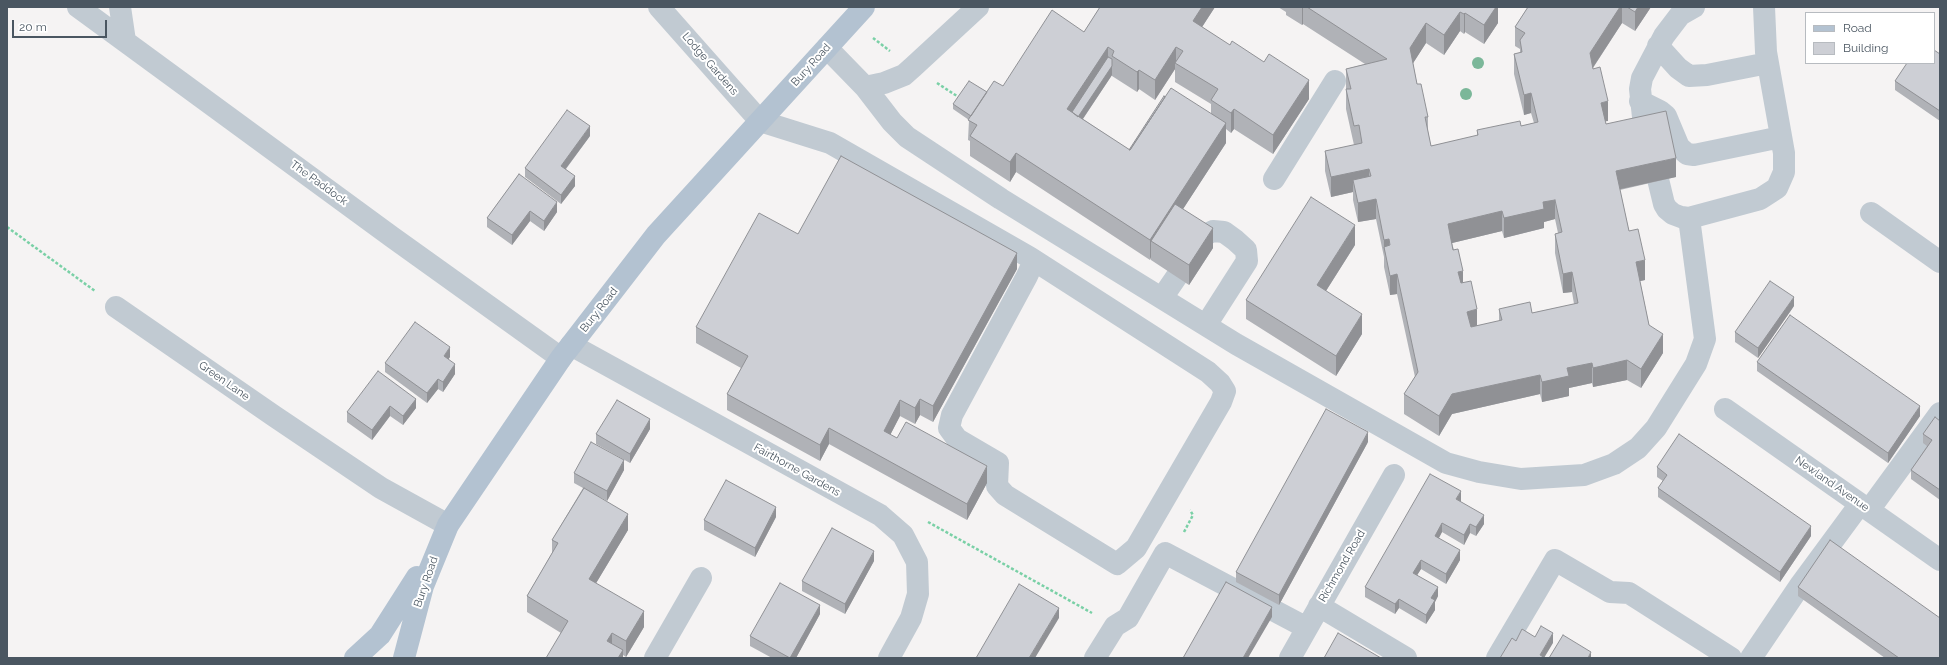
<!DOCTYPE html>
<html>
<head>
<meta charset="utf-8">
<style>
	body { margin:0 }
	#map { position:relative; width:1947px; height:665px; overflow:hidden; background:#f5f3f3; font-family:Raleway,sans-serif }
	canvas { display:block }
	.frame { position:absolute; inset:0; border:8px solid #4a5661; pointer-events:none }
	.legend { position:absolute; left:1805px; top:12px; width:130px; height:52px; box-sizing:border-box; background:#fff; border:1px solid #b7bbc0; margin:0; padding:5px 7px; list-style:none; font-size:12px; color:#4a5661 }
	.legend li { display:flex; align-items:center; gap:8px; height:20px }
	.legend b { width:20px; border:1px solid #b7bbc0 }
	.scale { position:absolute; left:12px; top:20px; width:95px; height:18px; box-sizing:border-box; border:2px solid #4a5661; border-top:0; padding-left:5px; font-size:12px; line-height:14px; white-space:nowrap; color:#4a5661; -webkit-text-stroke:3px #fff; paint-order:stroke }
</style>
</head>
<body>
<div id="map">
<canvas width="1947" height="665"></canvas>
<div class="frame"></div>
<ul class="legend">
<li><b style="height:5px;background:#b3c2d1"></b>Road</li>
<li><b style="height:11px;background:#cdcfd5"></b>Building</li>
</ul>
<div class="scale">20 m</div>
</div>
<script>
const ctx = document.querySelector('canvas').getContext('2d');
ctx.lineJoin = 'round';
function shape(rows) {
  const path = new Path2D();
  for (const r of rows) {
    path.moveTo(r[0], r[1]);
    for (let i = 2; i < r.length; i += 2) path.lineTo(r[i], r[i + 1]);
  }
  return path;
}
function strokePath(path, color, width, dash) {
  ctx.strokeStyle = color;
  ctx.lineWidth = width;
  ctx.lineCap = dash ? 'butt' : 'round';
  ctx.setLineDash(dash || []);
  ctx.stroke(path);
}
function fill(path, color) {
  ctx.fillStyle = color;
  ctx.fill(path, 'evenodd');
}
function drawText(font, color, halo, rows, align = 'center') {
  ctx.font = font + ' Raleway,sans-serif';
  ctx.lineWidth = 4;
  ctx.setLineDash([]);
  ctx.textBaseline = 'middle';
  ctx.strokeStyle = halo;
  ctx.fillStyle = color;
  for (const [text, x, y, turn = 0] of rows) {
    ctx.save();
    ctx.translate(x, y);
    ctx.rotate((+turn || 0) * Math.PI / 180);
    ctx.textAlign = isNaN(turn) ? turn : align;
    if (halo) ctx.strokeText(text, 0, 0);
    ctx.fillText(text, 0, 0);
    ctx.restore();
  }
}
strokePath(shape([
	[873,38,890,51],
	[937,83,960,98],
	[7,227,95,291],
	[928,522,1092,613],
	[1184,532,1193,515,1190,510]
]), '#7ad0a6', 2.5, [3, 2]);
strokePath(shape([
	[78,7,392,237,561,358],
	[120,7,125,41],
	[659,7,760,121,830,143,1029,257,1208,372,1220,383,1225,391,1221,402,1136,548,1117,564,1005,495,997,486,998,463,957,439,949,428,952,415,1027,276,1032,265,1029,257],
	[1694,7,1680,15,1664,36,1642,78,1640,89,1643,117,1664,204,1667,209,1673,214,1681,217,1689,218,1760,199,1777,188,1784,172,1784,153,1766,52,1764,7],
	[1658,46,1678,68,1689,76,1707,75,1768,63],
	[827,48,865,87,884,83,904,75,913,67,978,7],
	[865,87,892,122,907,137,1001,199,1236,344,1446,463,1479,472,1521,479,1584,475,1614,464,1638,448,1656,428,1696,364,1705,339,1689,218],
	[1640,101,1660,111,1666,116,1679,147,1687,154,1694,155,1781,137],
	[1274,179,1335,81],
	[1871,213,1940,262],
	[1162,298,1205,235,1213,231,1224,232,1235,240,1246,250,1247,261,1206,325],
	[116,307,274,416,381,488,448,525],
	[571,345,880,515,903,535,917,562,918,594,911,618,889,658],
	[1725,409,1940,560],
	[1869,510,1940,413],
	[1319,606,1406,658],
	[655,658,701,578],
	[1095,658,1115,626,1128,618,1165,553,1307,628],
	[1290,658,1394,475],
	[1497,658,1555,560,1610,592,1629,593,1731,658],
	[1751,658,1801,584,1860,504]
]), '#c1cad2', 22);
strokePath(shape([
	[355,658,380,635,417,577],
	[404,658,423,586,448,525,561,358,656,235,864,7]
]), '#b3c2d1', 22);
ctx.fillStyle = '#7bb799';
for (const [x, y] of [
	[1478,63],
	[1466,94]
]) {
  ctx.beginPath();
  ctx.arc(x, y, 6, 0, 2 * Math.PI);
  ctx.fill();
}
fill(shape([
	[1100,7,1215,7,1202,27,1309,99,1273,154,1234,129,1231,133,1226,129,1226,143,1183,209,1213,248,1189,285,1151,260,1151,257,1150,260,1016,172,1010,182,970,156,970,141,968,140,969,120,953,109,953,104,1003,86,1084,32],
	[1175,69,1175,82,1211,104,1211,114,1129,150,1083,119,1112,75,1112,76,1137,92,1139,89,1155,100],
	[1278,7,1498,7,1498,23,1484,44,1465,32,1464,34,1460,31,1444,55,1426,43,1413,63,1417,84,1428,117,1428,131,1431,146,1477,136,1477,130,1521,126,1534,123,1531,113,1524,115,1514,74,1514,54,1520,53,1520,49,1515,46,1515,27,1528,7,1651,7,1635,31,1622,23,1593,68,1608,121,1605,121,1606,124,1676,177,1620,190,1629,231,1645,280,1640,281,1649,325,1663,353,1641,388,1627,380,1593,387,1592,383,1569,388,1569,396,1542,402,1540,394,1452,414,1439,436,1404,414,1404,394,1415,377,1397,294,1390,295,1384,267,1384,257,1376,219,1358,222,1353,200,1353,192,1331,197,1325,171,1325,151,1354,145,1346,109,1346,69,1365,64,1303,24,1302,25,1286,15,1286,12],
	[1555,219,1558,233,1555,234,1555,253,1563,293,1572,292,1574,304,1532,313,1499,309,1499,321,1477,326,1463,283,1452,243,1502,231,1504,238,1544,228,1544,222],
	[1940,54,1940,121,1895,90,1895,81],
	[590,136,566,169,575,186,561,204,525,177,525,168],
	[519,174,557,212,544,231,530,221,512,245,487,227,487,218],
	[798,234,1017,269,933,422,920,415,915,424,900,416,890,435,987,483,967,520,829,444,820,461,727,410,727,394,741,368,696,343,696,327],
	[1355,245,1326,291,1362,334,1336,376,1246,319,1246,300],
	[1794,306,1758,358,1735,342,1735,332],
	[450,357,448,359,455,374,443,392,438,389,427,403,385,372,385,363],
	[1757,362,1920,416,1888,463,1757,371],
	[416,399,416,408,403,425,390,416,372,440,347,422,347,412],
	[1940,421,1940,500,1911,479,1911,470,1927,446,1923,443,1923,434],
	[650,429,630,463,596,444,596,434],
	[1368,442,1279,605,1236,582,1236,572],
	[1657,467,1811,536,1780,582,1658,497,1658,488,1663,481,1657,477],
	[624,470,607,501,596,495,628,530,596,583,644,627,626,657,623,655,623,658,561,633,527,612,527,596,552,553,552,540,583,488,574,483,574,473],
	[1460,501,1484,524,1476,536,1470,533,1464,545,1442,532,1439,538,1460,560,1446,584,1421,569,1417,575,1438,596,1435,602,1435,610,1426,624,1399,608,1395,614,1365,597,1365,587,1461,501],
	[776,517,755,557,704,530,704,520],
	[874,561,845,614,802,591,802,581],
	[1798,587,1940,658,1885,658,1798,596],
	[820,614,796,658,772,658,750,646,750,636]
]), '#b0b2b7');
fill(shape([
	[1202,7,1215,7,1193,41,1193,21],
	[1302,7,1303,7,1303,24,1302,25],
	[1496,7,1498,7,1498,23,1484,44,1484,25],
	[1620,7,1622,7,1622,23,1590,72,1590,53],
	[1638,7,1651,7,1635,31,1635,12],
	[1460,12,1460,31,1444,55,1444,35],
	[1465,13,1465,32,1464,34,1464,14],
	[1426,23,1426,43,1410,68,1410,48],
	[1108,47,1108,67,1071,122,1067,109],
	[1176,47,1176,63,1175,63,1175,69,1155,100,1155,80],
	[1112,66,1112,75,1078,126,1078,117],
	[1139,70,1139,89,1137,92,1137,72],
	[1309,80,1309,99,1273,154,1273,135],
	[1531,93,1531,113,1524,115,1524,95],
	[1608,101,1608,121,1601,122,1601,103],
	[1234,109,1234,129,1231,133,1231,113],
	[1226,123,1226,143,1159,246,1151,241,1151,257,1150,260,1150,240],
	[590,126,590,136,561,175,561,166],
	[1016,153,1016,172,1010,182,1010,162],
	[1676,158,1676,177,1616,190,1616,171],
	[1369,169,1369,188,1353,180,1353,192,1331,197,1331,177],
	[575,176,575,186,561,204,561,195],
	[1376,199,1376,219,1358,222,1358,203],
	[1555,200,1555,219,1544,222,1544,228,1504,238,1504,218,1543,202],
	[557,202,557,212,544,231,544,221],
	[530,211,530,221,512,245,512,235],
	[1502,211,1502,231,1448,244,1448,224],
	[1355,225,1355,245,1317,305,1317,285],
	[1213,228,1213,248,1189,285,1189,265],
	[1389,239,1389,259,1384,250,1384,240],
	[1017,253,1017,269,933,422,933,406],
	[1645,260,1645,280,1636,282,1636,262],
	[1463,271,1463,290,1458,292,1458,272],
	[1572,272,1572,292,1563,293,1563,274],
	[1397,274,1397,294,1390,295,1390,276],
	[1794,297,1794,306,1758,358,1758,348],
	[1477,309,1477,329,1467,331,1467,312],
	[1362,314,1362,334,1336,376,1336,356],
	[1663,334,1663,353,1641,388,1641,369],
	[450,347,450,357,444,366,444,356],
	[1627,360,1627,380,1593,387,1593,368],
	[1592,363,1592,383,1569,388,1569,396,1542,402,1542,382,1567,368],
	[455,364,455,374,443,392,443,382],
	[1540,375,1540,394,1452,414,1439,436,1439,416,1452,394],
	[438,379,438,389,427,403,427,393],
	[416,399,416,408,403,425,403,416],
	[920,399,920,415,915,424,915,408],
	[900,400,900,416,884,447,884,431],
	[390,406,390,416,372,440,372,430],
	[1920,406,1920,416,1888,463,1888,453],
	[650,419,650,429,630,463,630,454],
	[829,428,829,444,820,461,820,445],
	[1368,432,1368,442,1279,605,1279,595],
	[624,460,624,470,607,501,607,491],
	[987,466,987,483,967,520,967,504],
	[1461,491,1461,501,1456,509,1456,499],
	[776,507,776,517,755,557,755,548],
	[628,514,628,530,589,595,589,579],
	[1484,515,1484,524,1476,536,1476,527],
	[1442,523,1442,532,1435,545,1435,536],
	[1470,524,1470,533,1464,545,1464,535],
	[1811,526,1811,536,1780,582,1780,572],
	[1460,550,1460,560,1446,584,1446,574],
	[874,551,874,561,845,614,845,604],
	[1421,560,1421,569,1413,582,1413,573],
	[1438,587,1438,596,1435,602,1435,610,1426,624,1426,615,1431,598],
	[1399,599,1399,608,1395,614,1395,604],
	[820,605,820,614,796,658,790,658],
	[1272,607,1272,617,1248,658,1243,658],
	[1059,608,1059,618,1035,658,1029,658],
	[644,611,644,627,626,657,626,641],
	[612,633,612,649,607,641],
	[1553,633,1553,643,1544,658,1540,655],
	[623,650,623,658,618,658],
	[1591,652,1591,658,1588,658]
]), '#909195');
const building = shape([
	[1100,7,1202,7,1193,21,1230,45,1232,41,1264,62,1269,54,1309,80,1273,135,1234,109,1231,113,1211,100,1218,89,1175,63,1183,51,1176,47,1155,80,1139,70,1137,72,1112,56,1114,51,1108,47,1067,109,1130,150,1171,88,1226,123,1150,240,1016,153,1010,162,970,136,977,125,968,120,994,81,1003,86,1052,10,1084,32,1100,7],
	[1307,7,1496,7,1484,25,1465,13,1464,14,1460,12,1444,35,1426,23,1410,48,1417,84,1421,84,1428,117,1425,117,1431,146,1478,135,1477,130,1520,121,1521,126,1538,122,1531,93,1524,95,1514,54,1522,52,1520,40,1525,33,1515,27,1528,7,1620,7,1590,53,1593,69,1600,67,1608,101,1601,103,1606,124,1666,111,1676,158,1616,171,1629,231,1638,229,1645,260,1636,262,1649,325,1663,334,1641,369,1627,360,1593,368,1592,363,1567,368,1569,376,1542,382,1540,375,1452,394,1439,416,1404,394,1418,372,1397,274,1390,276,1384,247,1390,245,1389,239,1384,240,1376,199,1358,203,1353,180,1371,176,1369,169,1331,177,1325,151,1362,143,1359,125,1354,126,1346,89,1351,89,1346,69,1387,59,1307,7],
	[1555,200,1562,232,1555,234,1563,274,1572,272,1578,303,1532,313,1530,302,1499,309,1502,320,1471,327,1467,312,1477,309,1471,281,1461,283,1458,272,1463,271,1458,249,1453,250,1448,224,1502,211,1504,218,1544,209,1543,202,1555,200],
	[1627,7,1638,7,1635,12,1627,7],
	[1934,50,1940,54,1940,111,1895,81,1907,63,1934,63,1934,50],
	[1108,57,1112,59,1112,66,1078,117,1072,112,1108,57],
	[969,81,987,92,971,116,953,104,969,81],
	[1164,96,1165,97,1130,150,1129,150,1164,96],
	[567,110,590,126,561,166,575,176,561,195,525,168,567,110],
	[841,156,1017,253,933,406,920,399,915,408,900,400,884,431,897,438,906,422,987,466,967,504,829,428,820,445,727,394,748,356,696,327,759,213,798,234,841,156],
	[519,174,557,202,544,221,530,211,512,235,487,218,519,174],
	[1311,197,1355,225,1317,285,1362,314,1336,356,1246,300,1311,197],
	[1175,204,1213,228,1189,265,1151,241,1175,204],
	[1770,281,1794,297,1758,348,1735,332,1770,281],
	[1790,315,1920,406,1888,453,1757,362,1790,315],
	[415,322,450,347,444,356,455,364,443,382,438,379,427,393,385,363,415,322],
	[378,371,416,399,403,416,390,406,372,430,347,412,378,371],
	[617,400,650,419,630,454,596,434,617,400],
	[1326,409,1368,432,1279,595,1236,572,1326,409],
	[1935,417,1940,421,1940,490,1911,470,1932,440,1923,434,1935,417],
	[1679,434,1811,526,1780,572,1658,488,1667,475,1657,467,1679,434],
	[591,442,624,460,607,491,574,473,591,442],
	[1430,474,1461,491,1456,499,1484,515,1476,527,1470,524,1464,535,1442,523,1435,536,1460,550,1446,574,1421,560,1413,573,1438,587,1431,598,1435,600,1426,615,1399,599,1395,604,1365,587,1430,474],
	[726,480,776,507,755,548,704,520,726,480],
	[584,488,628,514,589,579,644,611,626,641,612,633,607,641,623,650,618,658,546,658,568,621,527,596,558,543,552,540,584,488],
	[832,528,874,551,845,604,802,581,832,528],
	[1830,540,1940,618,1940,658,1899,658,1798,587,1830,540],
	[1226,582,1272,607,1243,658,1183,658,1226,582],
	[780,583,820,605,790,658,750,636,780,583],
	[1019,584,1059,608,1029,658,976,658,1019,584],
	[1541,626,1553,633,1540,655,1545,658,1500,658,1512,638,1516,641,1522,629,1535,637,1541,626],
	[1338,633,1381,658,1324,658,1338,633],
	[1563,635,1591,652,1588,658,1549,658,1563,635]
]);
fill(building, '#cdcfd5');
strokePath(building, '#909195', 1);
drawText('11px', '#4a5661', '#fff', [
	["Lodge Gardens",710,64,49],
	["Bury Road",811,65,-48],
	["The Paddock",319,183,36],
	["Bury Road",599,310,-52],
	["Green Lane",224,381,35],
	["Fairthorne Gardens",797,470,29],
	["Newland Avenue",1832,484,35],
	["Richmond Road",1342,566,-60],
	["Bury Road",426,582,-71]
]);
</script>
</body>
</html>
